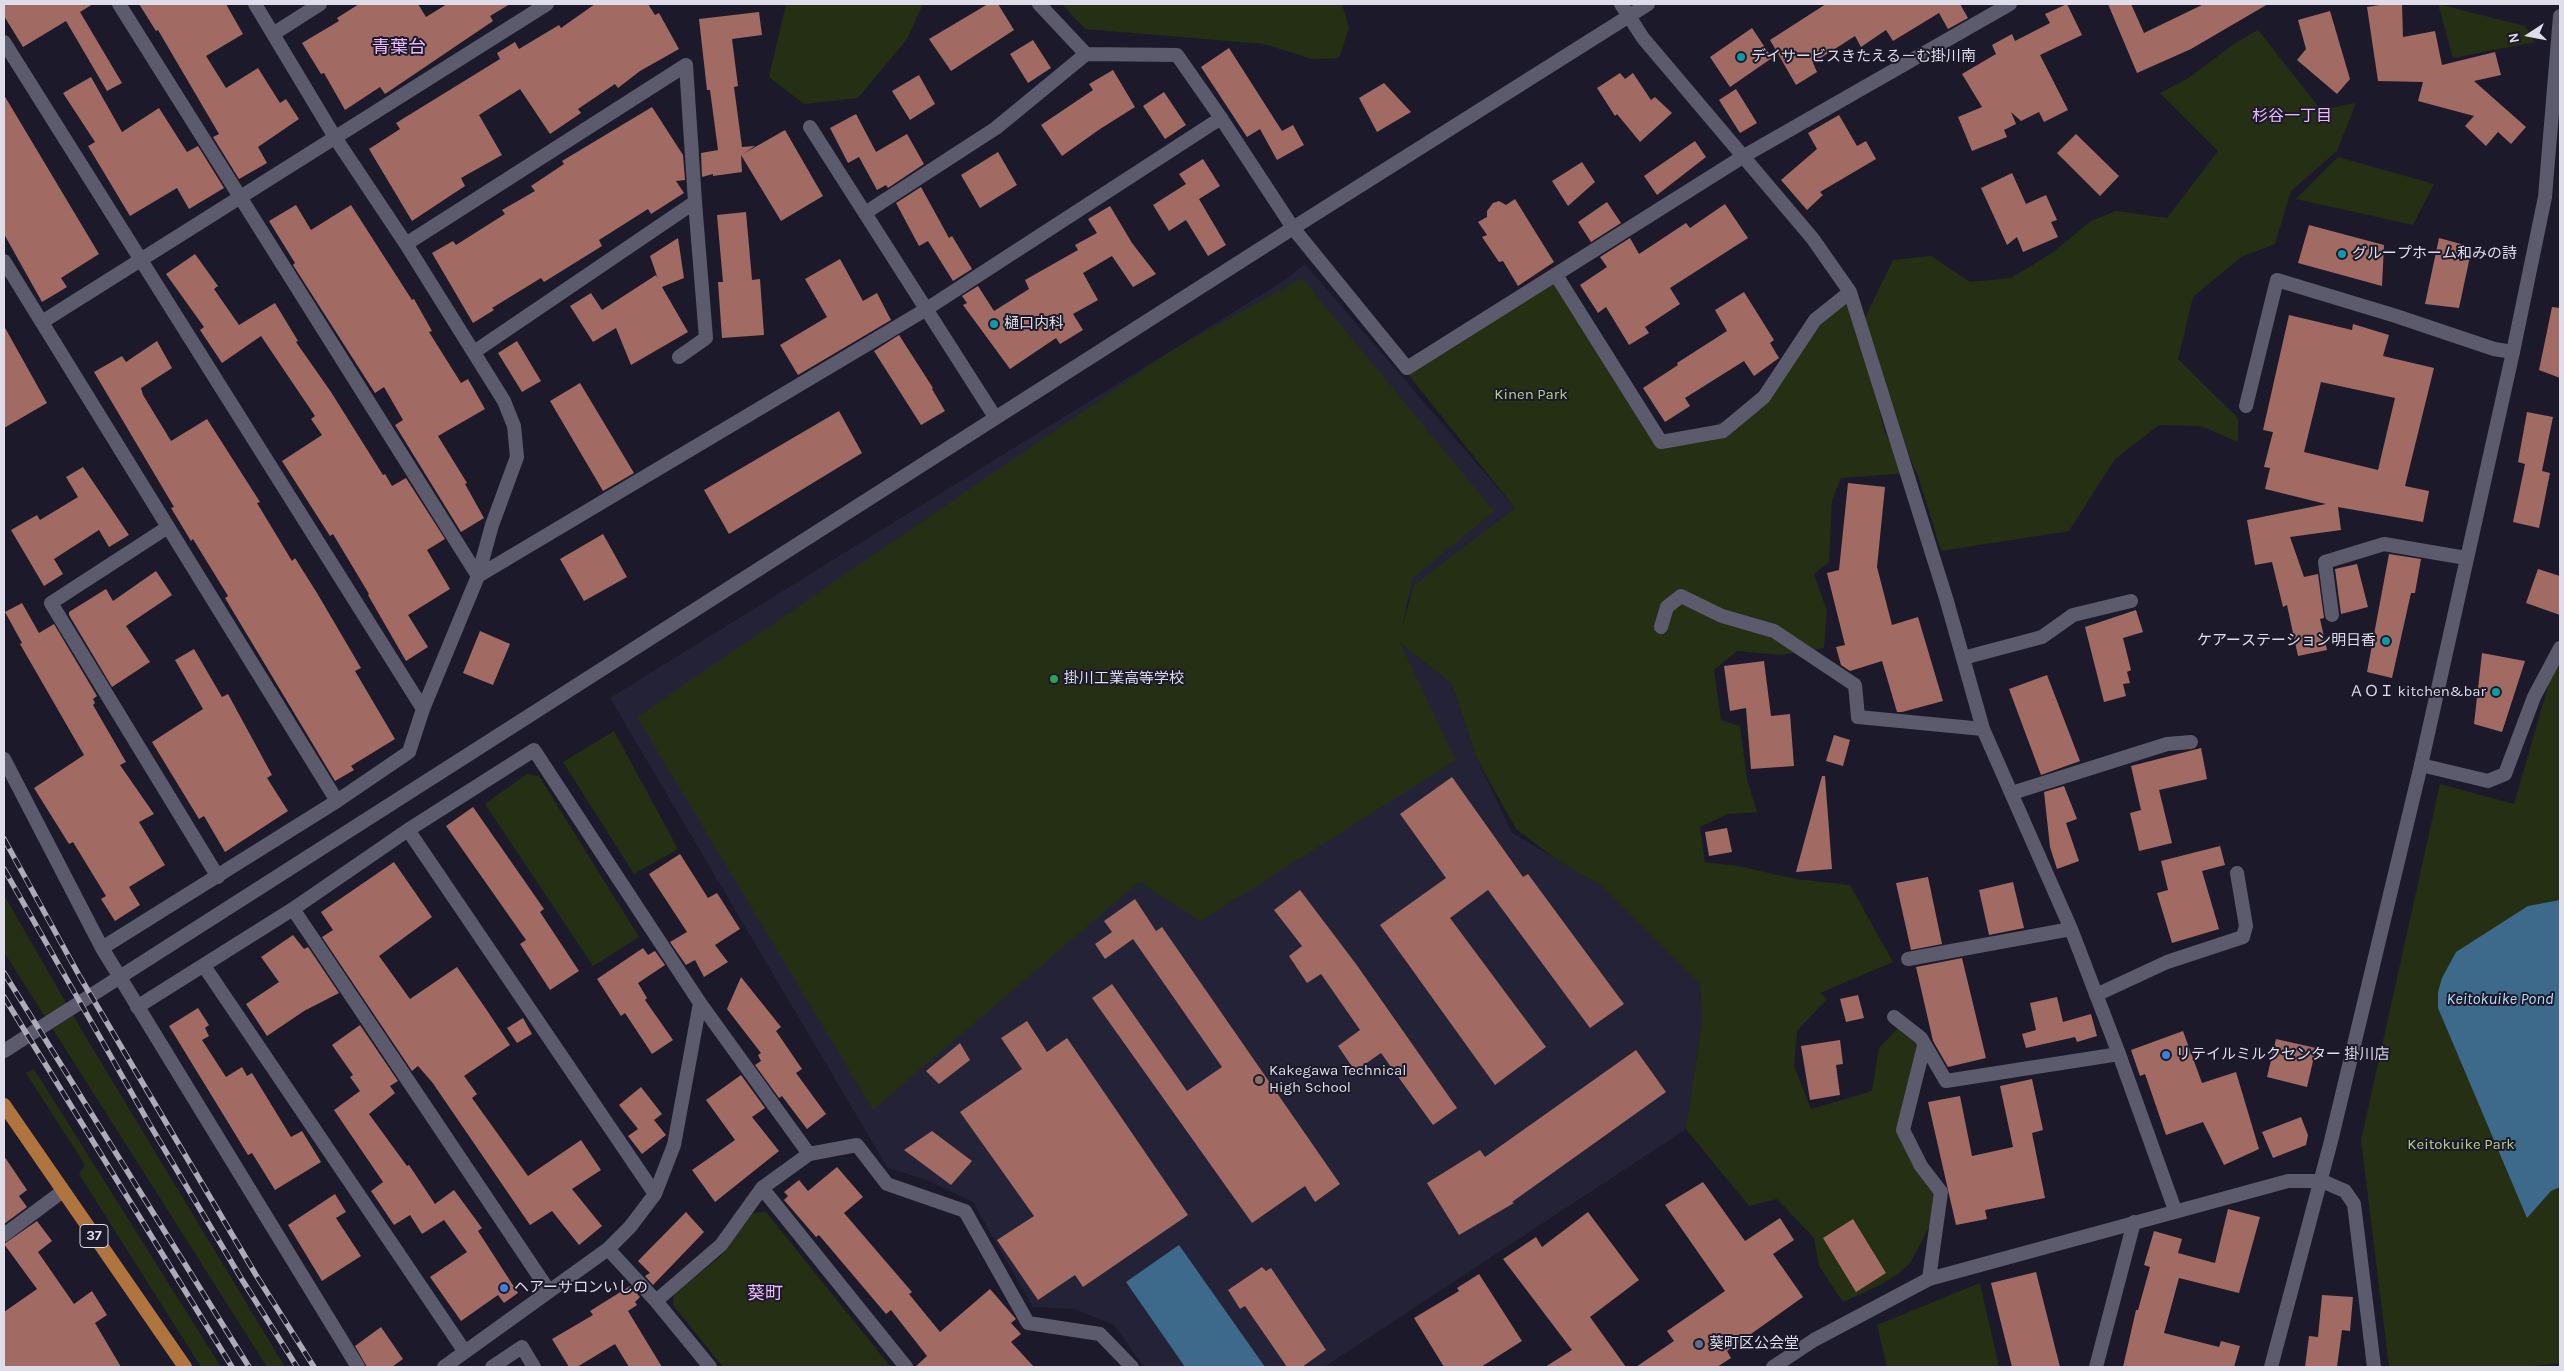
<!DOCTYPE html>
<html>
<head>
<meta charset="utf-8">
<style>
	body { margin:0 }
	#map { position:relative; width:2564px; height:1371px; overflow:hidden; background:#1c1a2a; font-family:Karla,sans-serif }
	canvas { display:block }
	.frame { position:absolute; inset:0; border:5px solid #dedde9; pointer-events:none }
	.north { position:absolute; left:2504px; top:10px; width:50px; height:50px; -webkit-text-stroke:4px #1c1a2a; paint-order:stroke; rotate:259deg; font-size:14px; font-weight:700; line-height:20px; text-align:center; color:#dedde9 }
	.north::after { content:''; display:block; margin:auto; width:18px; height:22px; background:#dedde9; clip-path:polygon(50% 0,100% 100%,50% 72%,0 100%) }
</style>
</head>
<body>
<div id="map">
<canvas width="2564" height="1371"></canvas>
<div class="frame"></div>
<div class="north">N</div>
</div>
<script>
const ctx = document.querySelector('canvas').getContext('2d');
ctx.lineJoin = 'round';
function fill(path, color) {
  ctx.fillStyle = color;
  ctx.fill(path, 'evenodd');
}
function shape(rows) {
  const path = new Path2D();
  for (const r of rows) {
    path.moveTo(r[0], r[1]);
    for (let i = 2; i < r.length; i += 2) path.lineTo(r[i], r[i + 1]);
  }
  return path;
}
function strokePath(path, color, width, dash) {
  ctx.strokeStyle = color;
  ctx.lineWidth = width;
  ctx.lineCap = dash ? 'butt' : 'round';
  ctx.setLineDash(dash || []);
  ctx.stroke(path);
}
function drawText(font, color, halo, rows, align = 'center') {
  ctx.font = font + ' Karla,"Noto Sans JP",sans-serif';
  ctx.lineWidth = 4;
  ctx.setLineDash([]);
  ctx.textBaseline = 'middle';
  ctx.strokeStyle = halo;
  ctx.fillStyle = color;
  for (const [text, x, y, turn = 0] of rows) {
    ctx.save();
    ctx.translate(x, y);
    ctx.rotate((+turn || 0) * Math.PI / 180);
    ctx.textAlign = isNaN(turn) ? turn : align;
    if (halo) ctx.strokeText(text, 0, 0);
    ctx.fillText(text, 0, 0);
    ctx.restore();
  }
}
fill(shape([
	[1305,264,1515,508,1414,585,1402,617,1399,642,1452,684,1477,759,1512,833,1602,886,1700,984,1702,1022,1686,1129,1324,1367,1144,1367,1114,1325,1075,1309,1033,1307,973,1202,924,1179,887,1167,610,698,1282,282]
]), '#242237');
fill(shape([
	[786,4,923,4,907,39,858,98,804,104,769,77],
	[1062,4,1342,4,1349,28,1339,58,1312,59,1264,44,1085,29],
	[2438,4,2525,26,2535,42,2453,58],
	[2258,30,2321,110,2356,103,2337,151,2291,191,2275,244,2241,257,2193,297,2178,359,2238,418,2238,442,2201,426,2159,425,2115,459,2069,531,1941,551,1919,479,1881,389,1861,326,1893,260,1931,256,1970,282,2011,278,2052,253,2091,221,2116,211,2167,218,2218,151,2160,93,2190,77,2235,43],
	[2338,157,2434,184,2413,225,2296,199],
	[1556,275,1656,445,1687,437,1747,411,1833,306,1853,302,1884,430,1907,473,1841,478,1832,501,1829,562,1814,574,1827,611,1824,648,1781,655,1737,651,1714,670,1721,720,1740,726,1747,779,1757,812,1728,814,1700,827,1705,862,1738,866,1796,879,1850,885,1893,962,1820,993,1827,999,1797,1031,1794,1066,1811,1109,1872,1091,1879,1048,1901,1025,1920,1044,1900,1134,1941,1192,1932,1222,1910,1263,1898,1274,1878,1286,1843,1302,1819,1266,1814,1238,1777,1199,1749,1206,1686,1129,1702,1022,1700,984,1602,886,1557,860,1516,829,1477,759,1452,684,1400,643,1456,760,1201,921,1139,882,873,1110,637,717,1171,351,1302,278,1494,511,1412,579,1402,628,1414,585,1515,508,1407,373],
	[2560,663,2560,1363,2524,1367,2389,1367,2361,1140,2440,784,2514,804,2551,676],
	[614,731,678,849,634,874,563,762],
	[527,774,539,776,639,937,593,966,485,804],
	[4,895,84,1034,285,1367,267,1367,4,952],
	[34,1069,221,1367,201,1367,79,1174,85,1165,26,1073],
	[766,1212,890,1366,888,1367,723,1367,673,1305,674,1294,721,1256,753,1213],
	[1980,1283,1999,1367,1887,1367,1877,1325]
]), '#252f13');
fill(shape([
	[2560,900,2560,1187,2551,1191,2527,1218,2438,1008,2438,992,2442,978,2456,952,2528,906],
	[1179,1245,1265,1367,1185,1367,1126,1282]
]), '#3d6a8b');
fill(shape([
	[4,4,93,4,80,12,122,83,107,91,66,21,23,47,4,16],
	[139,4,226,4,243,34,206,56,226,88,258,68,280,103,286,99,299,119,258,147,267,163,239,179,213,137,219,134,158,30,156,31],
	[359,4,418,4,426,17,447,4,510,4,490,16,493,21,385,94,380,87,345,110,324,73,321,74,302,43,339,21,337,18],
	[595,4,648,4,655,15,659,13,679,49,640,71,618,88,615,84,578,109,581,113,550,134,520,89,479,115,502,155,461,178,465,186,412,221,369,149,400,129,396,123,500,59,497,53,515,42,519,49,559,25,561,28],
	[988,4,998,4,1014,30,951,71,929,39],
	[1826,4,1960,4,1968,18,1948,29,1939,13,1893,41,1886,30,1861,47,1855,36,1813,63,1817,72,1796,85,1770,40],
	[2067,4,2082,35,2040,55,2068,110,2044,122,2039,112,2021,121,2011,112,2016,124,2004,130,2007,137,1972,151,1958,117,1982,107,1962,74,1996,54,1992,45,2012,34,2015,41,2050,23,2045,14],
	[2108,4,2131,4,2144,33,2204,4,2268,4,2191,49,2137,73],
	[2386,4,2402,4,2403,37,2435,31,2442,65,2495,52,2501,75,2474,81,2526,127,2511,144,2498,132,2486,146,2465,126,2474,116,2418,101,2423,82,2378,81,2367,7],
	[2330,11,2350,79,2337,94,2297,60,2306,49,2298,20],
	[759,12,762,35,732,39,738,86,734,87,742,147,755,146,743,154,785,130,823,196,781,221,741,155,742,172,713,176,713,174,702,177,701,153,718,150,710,90,707,90,699,19],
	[1752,28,1772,58,1730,87,1710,57],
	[1033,40,1051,68,1028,83,1010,54],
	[1229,48,1282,131,1293,125,1304,145,1277,160,1260,129,1247,137,1201,67],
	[1113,70,1135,107,1100,129,1062,156,1041,125,1093,90,1089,84],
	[1620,73,1625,79,1633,73,1651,100,1655,97,1672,113,1640,142,1617,114,1615,116,1597,88],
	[919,75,935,104,910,120,892,91],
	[91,77,122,132,159,108,187,152,198,146,224,188,189,209,177,188,130,216,88,146,95,142,63,93],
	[1384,83,1411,112,1377,132,1359,98],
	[1736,89,1757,123,1740,133,1719,100],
	[1164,92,1186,125,1165,139,1143,106],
	[4,95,99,254,61,278,67,287,42,302,4,234],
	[652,107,683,155,685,180,676,181,684,193,651,214,648,209,599,240,602,246,544,282,541,278,492,308,494,310,473,323,432,253,453,241,456,245,505,214,502,210,535,191,531,186,564,164,562,161],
	[856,114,876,152,907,134,924,164,888,188,886,185,877,190,859,157,848,163,830,128],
	[1839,115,1857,146,1866,141,1876,159,1820,192,1823,195,1807,210,1781,180,1817,149,1808,133],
	[2076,134,2119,176,2100,196,2057,153],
	[1695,141,1706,157,1657,195,1644,176],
	[998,152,1017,185,980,208,961,175],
	[1203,159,1220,186,1199,199,1226,245,1208,256,1186,220,1169,231,1153,205,1186,184,1179,174],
	[1582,162,1595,182,1568,206,1552,181],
	[2012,173,2026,204,2046,195,2057,220,2051,222,2058,237,2023,252,2017,237,2007,245,1981,188],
	[921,187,949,238,952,236,972,269,953,281,928,241,919,246,896,203],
	[1515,199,1554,262,1518,286,1503,261,1499,262,1482,237,1487,235,1478,222,1487,217,1487,211,1493,203,1499,201,1506,205],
	[1607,202,1621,223,1591,242,1578,222],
	[1725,204,1748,238,1670,288,1680,304,1645,327,1649,333,1629,345,1606,307,1598,313,1580,285,1607,267,1600,257,1630,238,1639,254,1686,223,1690,228],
	[296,205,311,230,351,205,412,300,414,299,432,331,429,332,461,383,468,379,485,409,438,436,467,483,465,484,484,518,461,532,395,425,403,420,384,387,375,393,293,265,295,263,269,221],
	[1110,206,1132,243,1156,274,1133,287,1112,256,1083,273,1098,300,1073,314,1083,330,1060,344,1056,338,1010,369,963,305,967,303,962,296,978,286,994,311,1029,289,1025,280,1078,250,1075,245,1097,233,1088,219],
	[746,212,752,280,760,279,764,335,722,338,718,282,723,282,717,215],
	[2309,225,2384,245,2382,286,2298,263],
	[678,238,684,278,662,287,688,332,631,365,616,328,593,342,570,306,591,293,602,310,656,275,658,279,650,256],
	[2439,238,2472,247,2459,308,2425,304],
	[195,254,218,286,214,289,239,325,275,303,298,341,296,342,331,392,383,475,385,474,392,486,406,478,445,539,427,550,450,589,408,615,428,647,406,661,368,595,369,594,333,534,330,536,282,461,322,435,311,419,315,416,261,336,222,363,200,330,204,327,166,274],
	[840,259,863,301,877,293,891,320,798,375,780,345,827,317,805,279],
	[1744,292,1774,340,1770,343,1779,358,1754,376,1744,361,1685,398,1690,406,1665,422,1643,388,1678,365,1677,363,1727,331,1715,310],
	[2552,307,2560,308,2560,378,2539,370],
	[2289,315,2352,330,2353,324,2389,335,2383,356,2434,368,2405,486,2429,491,2423,522,2338,507,2341,530,2290,537,2304,577,2318,574,2324,618,2320,619,2327,650,2298,656,2287,605,2283,607,2272,562,2255,565,2247,520,2326,504,2265,489,2270,468,2264,467,2273,432,2263,430],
	[2321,382,2395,398,2378,470,2304,452],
	[4,326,47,403,4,428],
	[899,335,933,388,932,389,945,411,921,425,874,351],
	[157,341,172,368,141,388,143,395,171,441,207,419,260,502,257,503,292,561,295,558,317,593,361,668,355,671,395,739,351,766,354,770,335,781,225,598,228,596,193,539,191,541,171,508,174,507,94,372,122,356,126,362],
	[517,341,541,381,522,392,498,353],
	[580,383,634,473,603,491,550,401],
	[839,411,862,453,729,534,704,490],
	[2527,412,2553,417,2542,471,2550,473,2539,528,2513,522,2525,464,2518,462],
	[83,467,129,535,109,547,99,530,54,559,63,574,44,586,11,530,37,515,40,520,78,497,66,477],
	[1848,483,1885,487,1877,567,1892,625,1918,617,1943,701,1902,712,1897,712,1882,661,1850,671,1841,665,1836,647,1845,645,1827,573,1839,570],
	[603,534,627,577,584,601,560,559],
	[2389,554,2421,559,2415,593,2411,593,2392,678,2367,672],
	[2357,564,2368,607,2341,614,2335,569],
	[2538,569,2560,576,2560,615,2526,603],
	[156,571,172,595,126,626,150,662,112,687,69,615,69,612,106,589,113,601],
	[22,603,39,633,54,624,97,696,93,699,95,703,93,705,126,762,120,765,154,814,139,822,165,865,129,887,140,905,115,921,101,899,106,896,73,842,69,844,34,788,84,755,20,644,22,643,5,612],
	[2136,610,2143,632,2123,638,2131,670,2127,672,2130,683,2123,684,2126,696,2104,702,2085,627],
	[480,631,510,644,493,685,463,673],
	[194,649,222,697,228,694,272,775,267,778,288,811,225,852,204,816,199,819,152,742,203,709,175,660],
	[2482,653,2525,661,2502,732,2474,724],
	[1764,661,1771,716,1790,714,1794,766,1751,769,1746,708,1730,711,1724,666],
	[2047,675,2080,761,2041,775,2009,689],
	[1834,735,1850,740,1843,766,1826,761],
	[2201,748,2207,779,2159,790,2172,843,2139,851,2130,813,2141,810,2131,766],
	[1822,776,1825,776,1832,869,1796,872],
	[1452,777,1523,877,1528,874,1624,1004,1590,1028,1488,890,1450,918,1546,1047,1495,1085,1380,925,1446,878,1400,814],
	[2064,786,2077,819,2066,823,2079,861,2057,869,2050,847,2044,792],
	[473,807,544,909,540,912,579,971,550,990,520,944,526,940,446,826],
	[1727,828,1732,852,1709,856,1705,832],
	[2220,846,2225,865,2202,871,2219,929,2172,943,2157,893,2168,890,2161,861],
	[680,854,708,898,717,893,740,929,715,945,728,962,704,977,695,960,686,965,670,942,687,932,649,874],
	[394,862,432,917,379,956,410,999,457,967,486,1009,510,1045,464,1076,477,1094,472,1098,528,1176,581,1140,601,1170,572,1189,602,1226,579,1245,552,1211,530,1225,432,1082,418,1066,412,1071,322,937,333,930,321,912],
	[1928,877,1942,944,1911,950,1896,883],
	[2013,882,2024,928,1989,935,1979,890],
	[1300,890,1356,964,1457,1108,1433,1125,1381,1053,1355,1071,1338,1046,1360,1030,1321,974,1307,983,1289,956,1302,946,1274,910],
	[1135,899,1156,931,1162,927,1340,1184,1315,1202,1305,1186,1252,1223,1092,998,1112,984,1187,1091,1222,1067,1133,939,1105,959,1095,944,1112,932,1104,921],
	[293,935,304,949,308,947,339,993,304,1011,267,1036,246,1004,279,982,261,957],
	[643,948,648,955,655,951,665,965,638,983,647,998,645,1000,673,1040,652,1054,625,1013,621,1016,597,979],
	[1962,958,1986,1058,1948,1067,1933,1041,1916,967],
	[741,977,781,1027,776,1031,802,1069,796,1073,826,1114,807,1129,782,1096,779,1098,755,1065,761,1061,758,1055,761,1053,727,1009],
	[1858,995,1864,1018,1846,1022,1840,999],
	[2057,997,2063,1022,2091,1014,2097,1036,2077,1042,2075,1037,2026,1048,2022,1034,2036,1030,2030,1003],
	[198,1008,209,1025,205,1028,209,1036,202,1040,226,1077,242,1067,247,1076,252,1073,291,1137,302,1131,321,1162,275,1190,252,1153,248,1155,169,1026],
	[523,1018,532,1034,517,1043,507,1028],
	[1027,1021,1047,1052,1067,1038,1188,1215,1083,1287,1075,1275,1038,1300,997,1240,1034,1216,960,1112,1022,1069,1001,1038],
	[360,1025,398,1081,390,1086,395,1093,369,1114,407,1166,409,1165,435,1204,454,1190,482,1228,478,1231,518,1293,504,1303,498,1295,461,1321,430,1277,467,1252,444,1220,422,1234,410,1215,394,1225,371,1191,383,1182,334,1110,360,1091,350,1077,353,1075,332,1045],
	[2183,1031,2202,1083,2236,1072,2259,1149,2224,1165,2203,1122,2166,1135,2145,1074,2140,1076,2131,1050],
	[2276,1039,2316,1048,2307,1087,2267,1077],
	[1840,1040,1843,1064,1836,1065,1840,1095,1810,1100,1801,1046],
	[960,1043,970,1060,939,1084,926,1071],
	[1636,1050,1666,1092,1512,1202,1514,1203,1459,1235,1427,1183,1480,1150,1485,1157],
	[741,1075,765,1108,752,1117,779,1151,715,1202,692,1170,735,1140,706,1100],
	[2032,1079,2043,1130,2032,1133,2045,1198,1985,1210,1987,1219,1956,1225,1928,1102,1960,1096,1972,1156,2013,1147,2000,1086],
	[641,1087,662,1114,654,1120,666,1135,642,1154,628,1136,638,1129,619,1105],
	[2301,1117,2308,1135,2306,1145,2273,1158,2262,1132],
	[932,1131,972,1161,951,1185,904,1150],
	[4,1156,27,1190,19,1196,27,1207,4,1224],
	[837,1167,863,1197,844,1213,912,1292,909,1294,940,1332,990,1289,1016,1319,1011,1323,1021,1334,1011,1342,1034,1367,915,1367,927,1356,891,1310,886,1314,819,1235,816,1237,784,1200,788,1196,784,1192,799,1180,808,1191],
	[1703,1182,1745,1241,1780,1218,1794,1240,1773,1254,1803,1297,1727,1351,1731,1358,1717,1367,1636,1367,1674,1341,1667,1331,1725,1291,1665,1205],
	[335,1194,346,1212,336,1218,361,1256,322,1281,288,1225],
	[2228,1209,2260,1217,2239,1293,2179,1278,2164,1333,2219,1347,2221,1341,2240,1346,2234,1367,2123,1367,2136,1310,2138,1310,2150,1267,2144,1265,2154,1231,2182,1239,2178,1253,2215,1263],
	[686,1212,704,1232,653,1285,645,1276,650,1273,638,1261],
	[1588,1212,1639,1280,1590,1317,1626,1367,1545,1367,1572,1350,1503,1259,1536,1237,1542,1247],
	[1853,1219,1886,1273,1856,1292,1823,1238],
	[37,1221,52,1241,38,1252,74,1304,92,1291,107,1315,95,1323,121,1367,4,1367,4,1312,37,1289,4,1244],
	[1262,1267,1266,1271,1271,1268,1326,1350,1302,1367,1287,1367,1245,1306,1240,1309,1230,1293,1228,1290],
	[2036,1272,2060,1367,2012,1367,1991,1283],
	[1479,1274,1522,1341,1481,1367,1444,1367,1414,1318,1459,1291,1457,1288],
	[630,1286,640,1297,635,1302,637,1305,628,1311,662,1367,629,1367,615,1344,577,1367,569,1367,552,1339,593,1315,590,1311],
	[2322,1295,2353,1297,2350,1331,2342,1330,2337,1367,2305,1367,2309,1336,2318,1337],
	[381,1327,403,1359,392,1367,367,1367,355,1346]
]), '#a16b63');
strokePath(shape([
	[119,4,478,576],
	[1039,4,1086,54,1177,55,1221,118,1293,228,1407,368,1744,156,2010,4],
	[1621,4,1643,38,1813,239,1850,292,1946,598,1983,729,2071,929,2119,1054,2175,1210],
	[273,34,320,4],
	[4,42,423,709],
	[810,127,995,417],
	[865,213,996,128,1086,54],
	[406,244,686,65,695,202],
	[4,261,337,801],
	[1556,275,1661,442,1723,431,1764,397,1815,320,1850,292],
	[42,322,547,4],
	[474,352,695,202,706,338,679,357],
	[2246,406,2277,280,2396,316,2494,349,2513,352],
	[168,527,51,603,218,877],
	[478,576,925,310,1221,118],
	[2332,615,2325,562,2384,544,2466,558],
	[1661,627,1667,607,1681,596,1722,616,1774,631,1855,685,1858,717,1983,729],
	[1963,658,2042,637,2073,615,2131,601],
	[4,759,102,948,358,1367],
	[2421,765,2488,781,2505,774,2534,697,2560,648],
	[2012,793,2167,744,2191,742],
	[408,830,534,750,700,1003,674,1145,655,1194,630,1227,608,1249,444,1367],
	[293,909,549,1291],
	[102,948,337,801,409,752,423,709,478,576,492,525,517,457,514,426,504,401,406,244,336,139,255,4],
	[1908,959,2071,929],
	[204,966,465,1352],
	[2096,995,2167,962,2243,937,2246,926,2237,873],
	[700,1003,809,1154],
	[137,1007,293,909,408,830,655,1194],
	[1894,1017,1921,1038,1946,1081,2119,1054],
	[1924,1046,1903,1130,1921,1166,1941,1192,1929,1279],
	[2322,1181,2345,1191,2354,1204,2374,1367],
	[762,1188,906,1367],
	[4,1235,63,1191],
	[608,1249,656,1301,710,1367],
	[656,1301,721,1245,762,1188,809,1154,857,1145,887,1184,965,1211,1028,1323,1100,1334,1132,1367],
	[492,1367,522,1347,534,1367],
	[2096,1367,2134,1222]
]), '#5c5b6d', 14);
strokePath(shape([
	[4,1051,1293,228,1648,4],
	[1773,1367,1814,1340,1929,1279,2288,1181,2322,1181],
	[2271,1367,2331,1141,2421,765,2513,352,2545,197,2560,16]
]), '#5c5b6d', 14);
strokePath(shape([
	[4,1105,185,1367]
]), '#b0753e', 14);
const rail = shape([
	[4,839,80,977,256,1275,314,1367],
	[4,869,150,1125,241,1278,297,1367],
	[4,973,249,1367],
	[4,997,232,1367]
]);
strokePath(rail, '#adabb8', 5.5);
strokePath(rail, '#1c1a2a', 4, [11]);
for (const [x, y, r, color] of [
	[1741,57,5,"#0f9aa8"],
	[2342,254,5,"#0f9aa8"],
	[994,324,5,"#0f9aa8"],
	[2386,641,5,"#0f9aa8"],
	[1054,679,5,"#2e9e5b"],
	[2496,692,5,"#0f9aa8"],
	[2166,1055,5,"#3f7fe0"],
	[1259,1080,5,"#8d6e63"],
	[504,1288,5,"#3f7fe0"],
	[1699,1344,5,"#5c6f8a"]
]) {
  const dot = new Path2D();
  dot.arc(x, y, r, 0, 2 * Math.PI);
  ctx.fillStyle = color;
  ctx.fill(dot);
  strokePath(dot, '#1c1a2a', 2);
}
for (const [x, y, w] of [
	[94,1236,28]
]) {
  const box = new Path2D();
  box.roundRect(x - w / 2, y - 11.5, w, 23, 4);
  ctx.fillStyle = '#1c1a2a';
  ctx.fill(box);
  strokePath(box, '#dedde9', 1);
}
drawText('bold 14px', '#dedde9', null, [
	["37",94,1236]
]);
drawText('15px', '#dedde9', '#1c1a2a', [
	["デイサービスきたえる－む掛川南",1751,57],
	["グループホーム和みの詩",2352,254],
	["樋口内科",1004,324],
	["ケアーステーション明日香",2376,641,"right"],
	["掛川工業高等学校",1064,679],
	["ＡＯＩ kitchen&bar",2486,692,"right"],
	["リテイルミルクセンター 掛川店",2176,1055],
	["Kakegawa Technical",1269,1071],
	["High School",1269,1088],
	["ヘアーサロンいしの",514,1288],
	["葵町区公会堂",1709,1344]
], 'left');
drawText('15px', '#b6d289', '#1c1a2a', [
	["Kinen Park",1531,395],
	["Keitokuike Park",2461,1145]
]);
drawText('16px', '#edbbfa', '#1c1a2a', [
	["杉谷一丁目",2292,116]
]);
drawText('italic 16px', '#b4ddfc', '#1c1a2a', [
	["Keitokuike Pond",2500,999]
]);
drawText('18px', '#edbbfa', '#1c1a2a', [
	["青葉台",399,48],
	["葵町",765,1294]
]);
</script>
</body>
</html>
